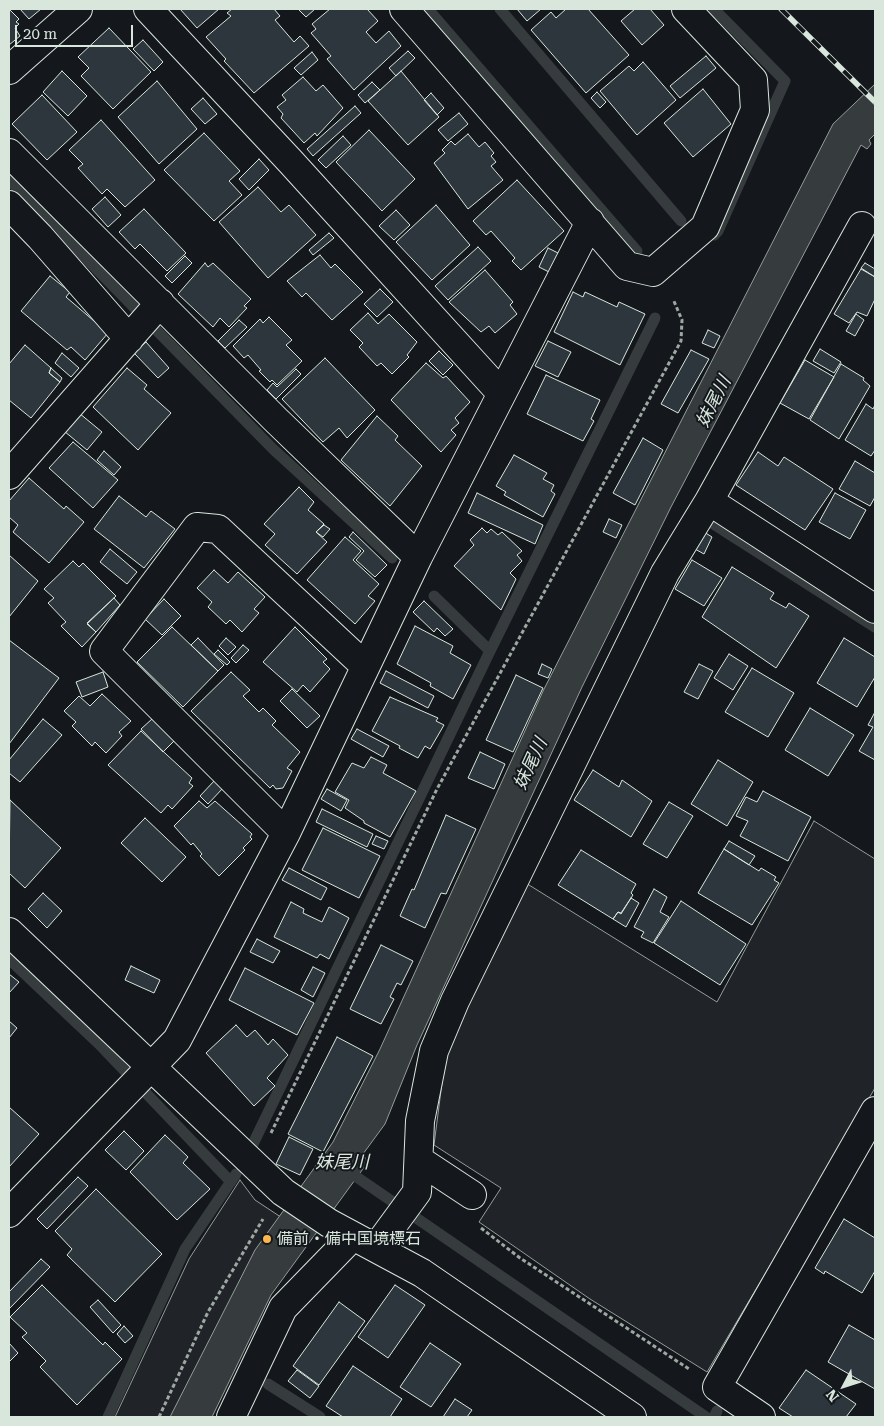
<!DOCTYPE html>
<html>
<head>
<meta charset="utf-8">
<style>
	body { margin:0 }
	#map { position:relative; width:884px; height:1426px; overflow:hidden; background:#14181c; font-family:"Roboto Serif",serif }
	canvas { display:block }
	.frame { position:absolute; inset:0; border:10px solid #d8e6dc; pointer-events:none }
	.north { position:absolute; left:819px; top:1361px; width:50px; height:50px; -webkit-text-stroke:4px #14181c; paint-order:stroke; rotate:230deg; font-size:14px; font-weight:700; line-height:20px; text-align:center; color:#d8e6dc }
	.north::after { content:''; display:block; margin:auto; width:18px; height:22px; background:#d8e6dc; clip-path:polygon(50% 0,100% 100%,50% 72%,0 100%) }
	.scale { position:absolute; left:15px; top:25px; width:118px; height:22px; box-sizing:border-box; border:2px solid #d8e6dc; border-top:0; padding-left:6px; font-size:15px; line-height:18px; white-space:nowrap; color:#d8e6dc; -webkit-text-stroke:4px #14181c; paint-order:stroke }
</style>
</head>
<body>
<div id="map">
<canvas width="884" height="1426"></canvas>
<div class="frame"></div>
<div class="north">N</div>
<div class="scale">20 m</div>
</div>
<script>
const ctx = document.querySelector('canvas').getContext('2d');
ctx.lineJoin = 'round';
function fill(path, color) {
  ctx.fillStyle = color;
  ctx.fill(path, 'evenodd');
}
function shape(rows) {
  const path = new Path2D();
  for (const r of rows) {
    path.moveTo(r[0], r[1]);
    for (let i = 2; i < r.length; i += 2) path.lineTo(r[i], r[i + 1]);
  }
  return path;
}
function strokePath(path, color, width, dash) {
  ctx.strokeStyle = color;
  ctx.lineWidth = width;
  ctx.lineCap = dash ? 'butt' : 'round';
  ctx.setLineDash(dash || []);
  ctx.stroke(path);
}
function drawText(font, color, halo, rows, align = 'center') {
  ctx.font = font + ' "Roboto Serif","Noto Sans JP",serif';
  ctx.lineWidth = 4;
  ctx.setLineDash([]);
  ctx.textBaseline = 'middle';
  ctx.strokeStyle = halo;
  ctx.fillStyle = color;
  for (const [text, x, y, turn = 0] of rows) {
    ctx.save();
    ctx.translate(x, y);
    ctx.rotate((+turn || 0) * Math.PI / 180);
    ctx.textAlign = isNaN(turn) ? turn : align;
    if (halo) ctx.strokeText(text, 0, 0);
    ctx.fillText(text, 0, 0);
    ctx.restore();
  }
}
const green = shape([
	[814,821,875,859,875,1088,707,1372,590,1299,479,1222,501,1188,434,1145,447,1044,521,880,717,1002,814,821],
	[240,1180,255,1200,311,1237,270,1290,208,1417,115,1417,189,1259,240,1180]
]);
fill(green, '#202428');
strokePath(green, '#939e99', 1);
const water = shape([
	[875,84,875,134,869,140,871,144,867,149,861,145,671,507,582,687,417,1045,385,1124,363,1154,368,1162,271,1295,212,1417,170,1417,255,1250,333,1142,380,1049,544,689,833,124,875,84]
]);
fill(water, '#363b3e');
strokePath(water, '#939e99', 1);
strokePath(shape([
	[428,9,637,251],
	[500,9,681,221],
	[9,180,273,449,392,558],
	[714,235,718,231,785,81,714,9],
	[712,523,875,627],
	[434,596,490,651],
	[9,959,99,1044,231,1182],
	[252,1146,490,651,655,318],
	[345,1169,706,1417],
	[268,1384,320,1417],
	[108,1417,185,1249,236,1174],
	[714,1417,717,1411]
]), '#363b3e', 11);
const building = shape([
	[9,9,19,19,16,22,19,24,15,28,20,36,9,45,9,9],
	[20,9,41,9,29,19,20,9],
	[180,9,219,9,197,28,180,9],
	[232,9,274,9,280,16,275,20,294,42,300,36,309,46,254,93,224,61,226,59,206,37,231,16,227,13,232,9],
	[298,9,315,9,306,17,298,9],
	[330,9,367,9,378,21,366,32,376,43,389,31,401,46,354,90,327,59,331,56,311,33,316,29,312,24,330,9],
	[517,9,541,9,527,21,517,9],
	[566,9,588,9,629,55,586,93,531,30,551,12,556,18,566,9],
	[635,9,650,9,664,25,642,45,621,21,635,9],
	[109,28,151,72,113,109,81,76,89,68,78,57,109,28],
	[143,40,163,62,154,71,133,49,143,40],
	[408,51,415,58,396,76,389,68,408,51],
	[312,52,318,60,301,75,294,68,312,52],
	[706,56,716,68,680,98,670,86,706,56],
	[643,62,676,100,637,135,600,91,629,66,634,71,643,62],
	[62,71,87,96,68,116,43,92,62,71],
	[401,71,439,117,408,145,368,101,401,71],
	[303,77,316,91,323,85,343,108,317,136,315,133,304,143,281,118,283,114,277,107,286,100,282,95,303,77],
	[157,81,197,129,159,164,118,117,157,81],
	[372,82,380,90,365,103,358,95,372,82],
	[703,89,731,124,693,157,664,123,703,89],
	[597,92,606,102,600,108,591,98,597,92],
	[431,93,444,108,437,115,424,100,431,93],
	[42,95,77,132,47,160,12,124,42,95],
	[203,98,217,114,205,124,191,109,203,98],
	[355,106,361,113,313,156,307,149,355,106],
	[459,113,468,124,448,141,438,130,459,113],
	[101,120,155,180,125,207,107,189,102,194,78,168,83,164,69,150,101,120],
	[369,130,415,179,382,211,336,162,369,130],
	[204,133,240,171,229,181,242,195,214,221,164,170,204,133],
	[468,134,479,147,485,142,494,153,491,156,496,162,491,166,503,180,468,209,434,163,445,153,442,150,451,141,455,145,468,134],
	[343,136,351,145,326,168,318,160,343,136],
	[259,159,269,170,249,190,239,179,259,159],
	[517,180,564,231,521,270,512,261,515,258,491,231,486,235,473,221,517,180],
	[258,187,281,212,289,205,316,235,268,278,219,222,258,187],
	[105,197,121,215,108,227,92,209,105,197],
	[436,205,470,245,432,280,396,242,436,205],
	[144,209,186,253,167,271,140,244,135,249,119,232,144,209],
	[396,210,410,225,394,240,379,226,396,210],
	[329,233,334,238,313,255,309,250,329,233],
	[478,247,491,261,448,300,435,286,478,247],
	[548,248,560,254,551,273,539,267,548,248],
	[320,255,331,268,335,264,363,292,332,320,306,293,302,297,287,281,320,255],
	[185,256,192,263,172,283,165,276,185,256],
	[205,263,208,267,213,263,251,299,244,306,247,308,229,327,220,318,213,327,178,294,205,263],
	[865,263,875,269,875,277,861,268,865,263],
	[861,269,875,277,875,299,867,316,857,312,849,323,834,314,861,269],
	[485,270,513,302,510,305,517,314,495,333,489,326,481,332,449,302,485,270],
	[50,276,70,292,66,297,108,333,85,360,71,347,67,350,21,311,50,276],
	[380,289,393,302,377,317,364,304,380,289],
	[573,292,583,297,585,292,617,307,619,302,645,314,620,365,554,332,573,292],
	[368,313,378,324,389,314,417,342,407,355,409,357,392,374,381,363,377,366,359,347,363,343,350,330,368,313],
	[856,314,864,320,855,336,846,331,856,314],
	[269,317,292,340,286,345,302,361,277,385,272,380,270,382,259,371,261,370,248,355,244,358,233,346,260,319,263,323,269,317],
	[239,320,247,327,225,348,218,341,239,320],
	[708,330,720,336,714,348,702,343,708,330],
	[548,341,571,352,558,377,535,366,548,341],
	[146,342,169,368,158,378,134,353,146,342],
	[25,345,51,368,49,373,60,382,31,418,9,400,9,364,25,345],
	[820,349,841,362,834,373,813,361,820,349],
	[691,350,709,359,678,413,661,404,691,350],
	[439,351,453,365,443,375,429,361,439,351],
	[62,353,79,368,71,377,55,363,62,353],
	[325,358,375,410,347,438,339,428,323,442,282,399,325,358],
	[805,360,834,377,809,419,780,403,805,360],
	[426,363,443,378,446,376,470,402,455,418,459,423,451,430,456,435,441,452,391,400,426,363],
	[841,364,864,378,863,380,870,386,839,439,810,420,841,364],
	[51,368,62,378,60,382,49,373,51,368],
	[127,368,147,385,144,389,171,413,138,450,93,407,127,368],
	[296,369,301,374,276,399,267,390,273,383,277,387,296,369],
	[546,375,600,400,591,419,594,421,583,441,527,414,546,375],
	[866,404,873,409,875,405,875,450,871,456,845,440,866,404],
	[79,413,102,432,87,450,64,431,79,413],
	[377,416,398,436,395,440,422,466,390,506,341,460,377,416],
	[643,438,663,450,635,505,613,493,643,438],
	[73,442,118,480,93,508,49,468,73,442],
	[104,451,121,467,114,475,97,460,104,451],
	[758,452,778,466,784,457,833,489,805,530,736,485,758,452],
	[514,455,547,473,543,479,554,485,551,491,555,494,543,517,504,495,506,492,496,486,514,455],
	[855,461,875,473,875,497,870,506,839,489,855,461],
	[29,478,64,509,66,506,84,522,49,563,13,532,18,525,9,517,9,501,29,478],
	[299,487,314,502,308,510,324,524,316,532,327,542,297,574,265,545,275,534,264,524,299,487],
	[477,493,543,525,535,544,468,513,477,493],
	[835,493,866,510,850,539,819,522,835,493],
	[119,496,146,517,151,511,175,529,144,568,94,529,119,496],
	[609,519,622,525,616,538,603,532,609,519],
	[324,525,330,529,323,537,316,532,324,525],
	[482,528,487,533,491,529,498,535,502,532,522,551,517,555,522,561,510,573,516,579,501,610,454,566,474,545,470,540,482,528],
	[353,532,387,565,375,577,356,560,364,551,349,537,353,532],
	[704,532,712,537,704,554,695,549,704,532],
	[345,537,361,551,353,560,379,584,368,596,375,601,355,624,307,580,345,537],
	[110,549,137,572,127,584,100,562,110,549],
	[9,555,38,581,9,617,9,555],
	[692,560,722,578,704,606,675,589,692,560],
	[73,561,79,567,83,563,116,596,87,623,96,632,82,647,61,626,66,622,48,603,54,598,44,589,73,561],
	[732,567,774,593,770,599,786,608,789,603,809,616,776,668,702,617,732,567],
	[214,570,228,583,238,572,265,597,254,609,259,613,242,632,230,620,226,624,208,607,212,602,197,588,214,570],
	[114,598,120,605,96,632,87,624,114,598],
	[164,599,181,616,162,635,145,619,164,599],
	[424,601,453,629,445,636,437,628,434,632,413,612,424,601],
	[415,626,453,646,450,653,471,665,453,699,430,686,431,683,397,664,415,626],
	[172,627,218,671,183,707,137,662,172,627],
	[295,627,327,659,323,662,330,669,310,692,303,685,297,692,263,662,295,627],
	[198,638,224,665,218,671,191,645,198,638],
	[226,638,236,647,228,655,219,646,226,638],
	[844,638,875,657,875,677,857,707,817,683,844,638],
	[9,640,59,678,9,744,9,640],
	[243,645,249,650,236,663,231,658,243,645],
	[218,650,230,662,227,665,214,654,218,650],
	[729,654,748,666,733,690,714,678,729,654],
	[542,664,552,669,548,678,538,674,542,664],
	[699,664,713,671,698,699,684,692,699,664],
	[752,668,794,693,768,737,725,712,752,668],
	[386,671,434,696,428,708,380,683,386,671],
	[103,672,108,687,82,697,76,682,103,672],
	[231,672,250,690,243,696,259,712,263,708,276,721,272,725,300,752,287,768,292,771,283,788,276,789,273,785,270,788,191,711,231,672],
	[516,675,543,688,513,752,486,740,516,675],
	[292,689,320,716,307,728,280,701,292,689],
	[102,694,131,721,119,732,122,736,106,753,95,742,92,746,72,726,76,722,64,711,79,696,90,706,102,694],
	[390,697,438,718,436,721,444,725,430,749,425,746,418,758,399,748,400,746,372,731,390,697],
	[810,708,854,735,828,776,785,750,810,708],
	[875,712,875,760,859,751,873,727,868,725,875,712],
	[43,719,62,735,20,782,9,773,9,760,43,719],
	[152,719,174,741,163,752,141,729,152,719],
	[357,729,389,746,383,757,351,739,357,729],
	[141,731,192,778,189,783,193,786,172,809,168,805,161,813,108,765,141,731],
	[480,752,505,764,494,789,468,778,480,752],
	[371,757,387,765,383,773,416,791,390,837,364,823,364,821,345,808,349,800,335,792,352,763,364,768,371,757],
	[718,760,753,782,727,826,691,804,718,760],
	[593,770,619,787,622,780,652,801,631,837,574,800,593,770],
	[215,780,223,788,208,804,200,796,215,780],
	[327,789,347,800,341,811,321,799,327,789],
	[763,791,811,817,788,861,740,836,748,821,736,816,746,797,757,802,763,791],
	[10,800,61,848,25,888,9,873,10,800],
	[199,801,207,808,215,801,252,834,250,837,252,839,243,848,245,850,219,876,200,856,202,854,193,843,191,845,174,826,199,801],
	[669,802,693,816,667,858,643,844,669,802],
	[322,809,373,834,367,847,316,822,322,809],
	[446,815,476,829,446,894,441,893,425,928,400,916,412,889,414,890,446,815],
	[145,818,186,857,162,882,121,843,145,818],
	[323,828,380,856,359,898,302,870,323,828],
	[376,836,388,841,384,849,372,844,376,836],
	[729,841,755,856,749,865,724,849,729,841],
	[724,849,759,871,761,868,776,877,774,880,779,883,752,925,698,893,724,849],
	[581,850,636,884,631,893,633,895,621,913,618,912,613,919,558,885,581,850],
	[289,868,327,888,321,900,282,880,289,868],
	[654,889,667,897,660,912,669,917,653,943,641,937,644,932,634,927,654,889],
	[43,893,62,911,47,928,28,909,43,893],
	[631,898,639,903,626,927,613,919,618,912,621,914,631,898],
	[681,901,746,944,720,985,654,943,681,901],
	[291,902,304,909,303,913,322,922,329,907,349,918,329,959,320,954,317,958,274,937,291,902],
	[257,939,280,951,273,963,250,952,257,939],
	[381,945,413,961,401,985,397,983,390,997,394,999,381,1024,350,1009,381,945],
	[131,966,160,980,154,993,125,980,131,966],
	[313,967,325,973,313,997,301,990,313,967],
	[245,968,314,1003,297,1035,229,1000,245,968],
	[9,974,19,982,9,993,9,974],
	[9,1021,17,1028,9,1038,9,1021],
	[236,1025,247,1037,255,1030,268,1045,273,1039,288,1055,267,1078,275,1086,254,1106,206,1053,236,1025],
	[337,1037,373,1056,323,1152,288,1134,337,1037],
	[9,1107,39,1134,9,1167,9,1107],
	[124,1131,144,1151,126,1170,105,1150,124,1131],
	[165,1135,188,1157,183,1163,210,1189,177,1220,130,1172,165,1135],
	[289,1137,313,1149,300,1175,276,1164,289,1137],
	[78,1177,88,1186,47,1229,37,1219,78,1177],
	[96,1189,162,1254,115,1302,67,1255,72,1249,55,1231,96,1189],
	[844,1219,875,1238,875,1271,862,1293,825,1271,824,1274,815,1268,844,1219],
	[41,1259,50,1267,9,1309,9,1292,41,1259],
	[42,1285,103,1345,105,1342,122,1359,77,1405,40,1367,46,1361,22,1337,27,1333,10,1317,42,1285],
	[395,1285,425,1305,388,1358,358,1337,395,1285],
	[98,1300,121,1325,113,1333,90,1307,98,1300],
	[339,1302,365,1321,319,1385,293,1366,339,1302],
	[849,1325,875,1340,875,1389,828,1362,849,1325],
	[124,1326,133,1336,125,1343,117,1334,124,1326],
	[9,1343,18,1353,9,1362,9,1343],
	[430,1343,461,1364,431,1407,400,1387,430,1343],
	[353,1366,402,1399,390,1417,343,1417,326,1406,353,1366],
	[297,1370,319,1386,310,1398,288,1381,297,1370],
	[806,1370,856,1404,846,1417,793,1417,779,1408,806,1370],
	[455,1399,472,1410,467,1417,443,1417,455,1399]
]);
fill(building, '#2c363c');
strokePath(building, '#d8e6dc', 1);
const minor = shape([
	[148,9,290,161,501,393],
	[404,9,627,266,653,272,705,227,755,110,753,80,686,9],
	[9,70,78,9],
	[9,153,276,420,418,557],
	[9,205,40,237,129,339],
	[9,475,160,303],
	[709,501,875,609],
	[286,833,104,651,197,527,218,529,365,666],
	[9,932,283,1192,329,1223,422,1273,632,1417],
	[419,1160,472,1195],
	[9,1213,177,1040,286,833,418,557,590,222],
	[376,1248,417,1192,420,1121,434,1051,455,1001,665,573,709,501,862,226],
	[231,1417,283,1308,353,1236],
	[761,1417,717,1387,875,1111]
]);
strokePath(minor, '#d8e6dc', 30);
strokePath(shape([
	[271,1133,437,789,681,341,682,320,673,299],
	[481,1228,520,1258,689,1369],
	[159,1417,208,1312,263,1219]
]), '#9da8a2', 3, [4, 2.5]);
strokePath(minor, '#14181c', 28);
const rail = shape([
	[781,9,875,102]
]);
strokePath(rail, '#d8e6dc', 5.5);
strokePath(rail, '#14181c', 4, [11]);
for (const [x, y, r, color] of [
	[267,1239,5,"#ffb74d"]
]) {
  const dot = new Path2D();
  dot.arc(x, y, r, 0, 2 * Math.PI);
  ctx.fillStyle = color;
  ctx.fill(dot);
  strokePath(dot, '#14181c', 2);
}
drawText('16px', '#d8e6dc', '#14181c', [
	["備前・備中国境標石",277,1239]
], 'left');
drawText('italic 18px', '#d8e6dc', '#14181c', [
	["妹尾川",714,402,-63],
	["妹尾川",531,764,-65],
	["妹尾川",342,1163]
]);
</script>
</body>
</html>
